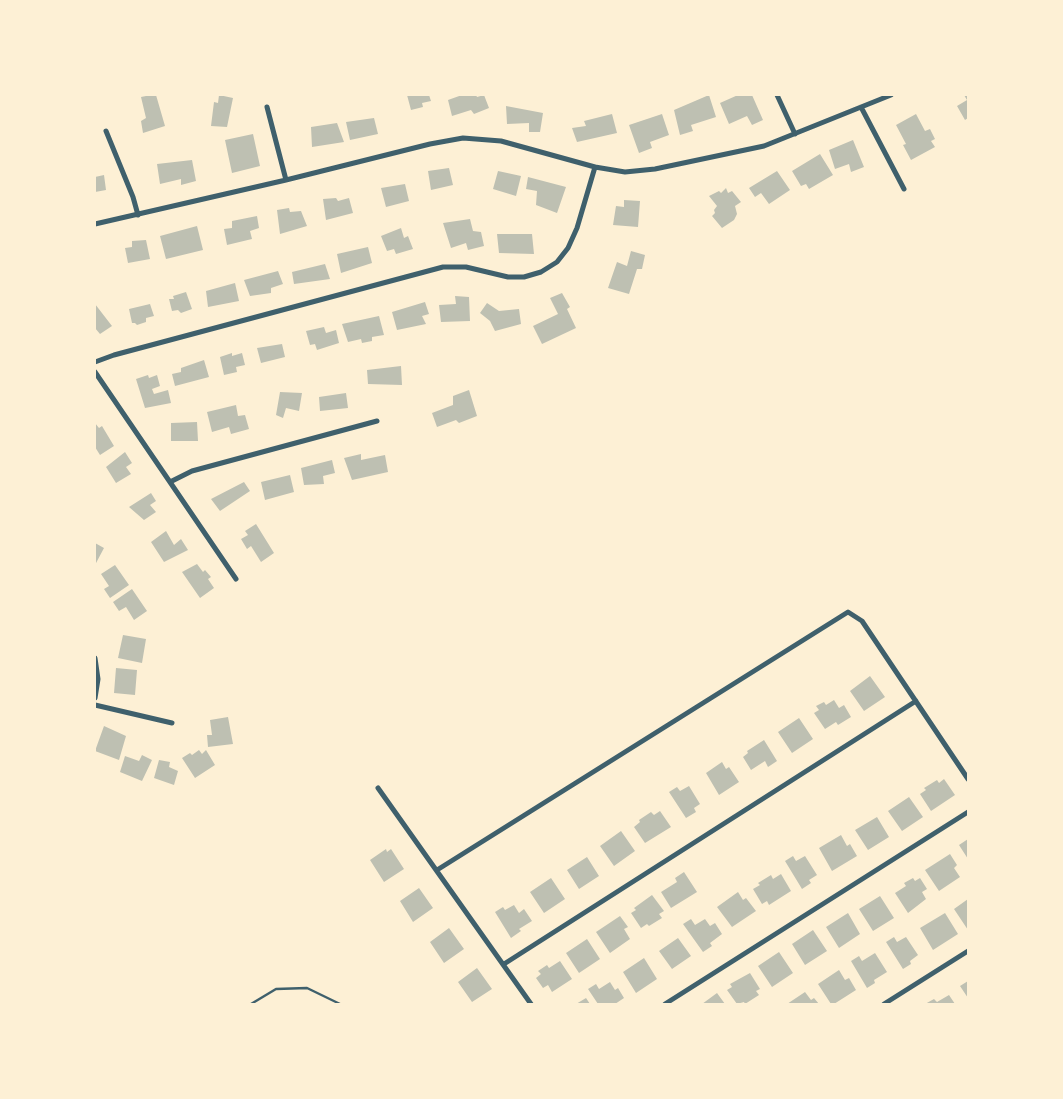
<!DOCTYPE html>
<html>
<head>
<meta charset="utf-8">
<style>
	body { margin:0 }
	#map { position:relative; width:1063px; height:1099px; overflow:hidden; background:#fdf0d5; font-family:"Fira Sans",sans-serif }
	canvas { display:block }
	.frame { position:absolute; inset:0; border:96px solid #fdf0d5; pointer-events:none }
</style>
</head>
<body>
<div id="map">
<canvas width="1063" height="1099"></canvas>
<div class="frame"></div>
</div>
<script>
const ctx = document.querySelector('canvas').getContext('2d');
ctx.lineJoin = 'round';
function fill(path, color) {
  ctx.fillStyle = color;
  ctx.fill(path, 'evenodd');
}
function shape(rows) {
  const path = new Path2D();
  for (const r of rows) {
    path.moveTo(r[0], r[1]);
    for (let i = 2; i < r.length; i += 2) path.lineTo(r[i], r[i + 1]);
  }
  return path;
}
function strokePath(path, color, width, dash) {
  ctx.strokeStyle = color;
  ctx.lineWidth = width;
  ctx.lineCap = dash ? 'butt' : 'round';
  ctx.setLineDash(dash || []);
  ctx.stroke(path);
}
fill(shape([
	[151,95,156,95,165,126,143,133,141,121,146,118,141,97],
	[219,95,233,98,227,127,211,126,214,102,218,103],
	[407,95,429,95,431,101,422,103,423,107,411,110],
	[462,95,476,95,477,97,484,95,489,108,474,114,471,110,452,116,448,100],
	[709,95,716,117,691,125,693,131,680,135,674,110],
	[738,95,752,95,763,120,752,125,747,116,729,124,720,103],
	[964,95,968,95,968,118,965,120,957,106,967,100],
	[506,106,543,113,540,132,529,132,529,123,507,124],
	[612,114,617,133,577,142,572,128,586,126,584,121],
	[662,114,669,135,650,142,652,148,639,153,629,125],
	[916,114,925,131,930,129,935,139,931,141,935,147,911,160,903,145,906,144,896,125],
	[374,118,378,134,350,140,346,122],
	[337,123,344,142,312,147,311,127],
	[253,134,260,166,232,173,225,140],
	[853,140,864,167,851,172,849,164,835,169,829,150],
	[820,154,833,175,809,189,806,184,801,186,792,171],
	[192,160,196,181,181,185,181,179,160,184,157,164],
	[449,168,453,185,431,190,428,171],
	[498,171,521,176,516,196,493,189],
	[777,171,790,190,769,204,761,193,755,197,749,188],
	[104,175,106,190,95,192,95,177],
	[528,177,566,187,557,213,536,205,537,191,526,189],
	[405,184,409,201,386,207,381,188],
	[726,188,728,193,732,191,741,202,735,206,737,214,734,220,722,228,712,216,715,213,714,210,717,206,709,196,719,191,721,193],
	[336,198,338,201,349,198,353,213,326,220,323,199],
	[624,200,640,201,638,227,613,225,616,206,624,207],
	[289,208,290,212,301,211,307,226,280,234,277,210],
	[257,216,259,228,250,231,252,239,227,245,224,229,232,228,232,221],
	[470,219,473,231,481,232,484,246,468,250,466,243,451,248,443,223],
	[197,226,203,250,166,259,160,236],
	[401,228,404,238,408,236,413,249,396,254,394,249,387,251,381,236],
	[497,234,532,234,534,254,499,253],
	[146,240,150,259,128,263,125,248,132,247,132,241],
	[368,247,372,263,341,273,337,254],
	[631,251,645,255,642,269,637,269,629,294,608,288,617,262,627,266],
	[325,264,330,279,294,284,292,272],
	[278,271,283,284,271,288,271,293,250,296,244,280],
	[235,283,239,301,208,307,206,291],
	[186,292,192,309,181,313,178,310,172,311,169,299,174,299,173,296],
	[562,293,570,307,567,309,576,328,542,344,533,326,558,314,550,298],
	[455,296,469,297,470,321,441,322,439,305,456,304],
	[425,302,429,314,422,316,426,324,397,330,392,312],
	[487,303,499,311,519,309,521,324,495,331,490,321,480,313],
	[95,304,112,326,100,334,95,328],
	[150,304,154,316,146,318,146,322,137,325,135,323,132,323,129,309],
	[379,316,384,335,372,337,372,341,362,343,361,339,348,342,342,324],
	[324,327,326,333,336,330,339,343,317,350,315,344,310,345,306,331],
	[282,344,285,357,261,363,257,348],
	[232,353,232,356,242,353,245,365,236,367,237,372,224,375,220,357],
	[204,360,209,377,175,386,172,374,181,372,181,368],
	[401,366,402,385,368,384,367,370],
	[148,375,149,378,157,375,160,386,152,389,154,394,168,390,171,403,145,408,136,379],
	[469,390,477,416,459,423,456,420,437,427,432,413,453,405,453,396],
	[280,392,302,393,299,411,286,408,283,418,276,415],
	[346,393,348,408,320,411,319,397],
	[236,405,238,416,245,415,249,429,231,434,229,427,212,432,207,412],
	[197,422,198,441,171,441,171,423],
	[95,423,99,428,102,426,114,446,100,455,95,447],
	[125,452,132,463,126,467,131,474,116,483,106,467],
	[361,454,361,460,385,455,388,472,352,480,344,458],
	[332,460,335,473,323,476,324,484,304,485,301,468],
	[290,475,294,492,265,500,261,482],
	[244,482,250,491,220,511,211,499],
	[151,493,156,501,150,505,156,512,144,520,129,507],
	[256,524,274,553,261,562,251,546,247,549,241,539,248,535,245,531],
	[166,531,174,545,181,539,188,550,164,562,151,542],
	[95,543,104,548,95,565],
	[197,564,203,572,205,570,211,577,208,579,214,588,200,598,182,572],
	[115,565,129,585,110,598,104,589,109,586,101,574],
	[132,589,147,611,134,620,126,607,119,611,113,602],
	[123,635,146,639,142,663,118,658],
	[116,668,137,670,135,695,114,693],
	[870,676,885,697,864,711,850,691],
	[834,700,839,708,844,705,851,717,838,725,836,722,825,729,814,713,819,710,816,706,824,702,826,705],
	[228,717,233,744,208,747,207,735,212,735,210,720],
	[799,718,813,739,792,753,778,732],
	[104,726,126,736,119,760,95,751],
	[764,740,777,761,768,767,765,761,751,770,743,757,748,753,747,751],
	[199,750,202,754,206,750,215,765,195,778,182,758,190,753,192,755],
	[142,755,152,760,142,781,120,772,125,756,139,761],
	[159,760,170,762,169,767,178,771,174,785,154,778],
	[722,762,726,769,729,767,739,782,719,795,706,773],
	[944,779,955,795,931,811,920,794,926,790,924,788,937,780,939,783],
	[689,786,700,804,694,808,696,812,686,818,669,792,677,787,680,791],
	[909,797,923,817,902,831,888,811],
	[660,811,671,827,645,843,634,827,640,822,639,820,651,812,654,815],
	[877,817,889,837,868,850,855,830],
	[621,831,635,851,614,866,600,846],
	[841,835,847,846,850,844,857,856,832,871,819,848],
	[968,839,968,859,959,845],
	[386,849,387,852,391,849,404,869,384,882,370,860],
	[950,854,957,865,954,868,960,877,939,891,925,870],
	[793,856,796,861,805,856,817,875,809,880,811,883,802,889,785,861],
	[587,857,599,876,579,889,567,870],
	[684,872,697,892,671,908,661,892,677,882,675,878],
	[781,874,791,891,769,905,767,901,762,904,753,889,760,885,758,883,771,875,773,879],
	[551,878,565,899,544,913,530,892],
	[913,878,915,881,920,878,927,889,922,892,926,899,908,913,895,893,906,886,904,883],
	[419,888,433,908,413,922,400,901],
	[738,892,743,900,746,898,756,911,732,927,717,907],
	[652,895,664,911,659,914,662,918,649,926,647,924,641,928,631,913,636,910,634,908],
	[880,896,894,918,873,931,859,909],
	[968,899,968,930,954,909],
	[514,905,519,913,524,909,532,921,519,929,521,931,511,938,495,912,503,907,505,910],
	[848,913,860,934,839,948,826,927],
	[945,913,958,934,933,950,920,928],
	[620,916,628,927,624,929,630,939,610,953,596,932],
	[691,919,695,925,705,919,710,926,715,923,722,934,710,943,712,946,703,952,683,924],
	[449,928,464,949,444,963,430,942],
	[813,930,827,951,805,965,792,944],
	[894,937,897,942,906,937,918,955,910,961,911,964,903,969,886,942],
	[678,938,691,956,672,969,659,951],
	[587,939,600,959,579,973,566,953],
	[779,952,793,973,772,987,758,966],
	[875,953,887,972,874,980,875,983,867,988,851,961,859,956,862,961],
	[644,958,657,979,636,993,623,972],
	[560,961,572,979,552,992,548,985,543,988,536,978,541,974,538,971,547,965,549,968],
	[477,968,492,989,472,1002,458,982],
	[839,970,845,980,849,978,856,990,834,1004,831,1004,818,984],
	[750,973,760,989,756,991,759,995,745,1004,744,1002,737,1004,727,990,732,987,730,984],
	[968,981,968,998,960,986],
	[610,982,615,990,618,988,624,998,615,1004,598,1004,588,989,596,984,599,989],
	[805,992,811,1000,814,998,819,1004,787,1004],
	[717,993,725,1004,702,1004],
	[949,995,955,1004,925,1004,934,999,937,1002],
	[586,998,590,1004,576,1004]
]), '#bec0b2');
strokePath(shape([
	[251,1004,276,989,307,988,340,1004]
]), '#3f606c', 2.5);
strokePath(shape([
	[777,95,795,134],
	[267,107,286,180],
	[861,107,904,189],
	[106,131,133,197,138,215],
	[95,224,286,180,430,144,463,138,501,141,595,167,625,172,655,169,764,146,891,95],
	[95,362,114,355,443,267,466,267,508,277,524,277,541,272,557,262,568,248,577,228,595,167],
	[95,372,236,579],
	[170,482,192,471,377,421],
	[95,658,98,679,95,698],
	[95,705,172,723],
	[378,788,531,1004],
	[437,870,848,612,862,621,968,779],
	[504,964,916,701],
	[665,1004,968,812],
	[884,1004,968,951]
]), '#3f606c', 5);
</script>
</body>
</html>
